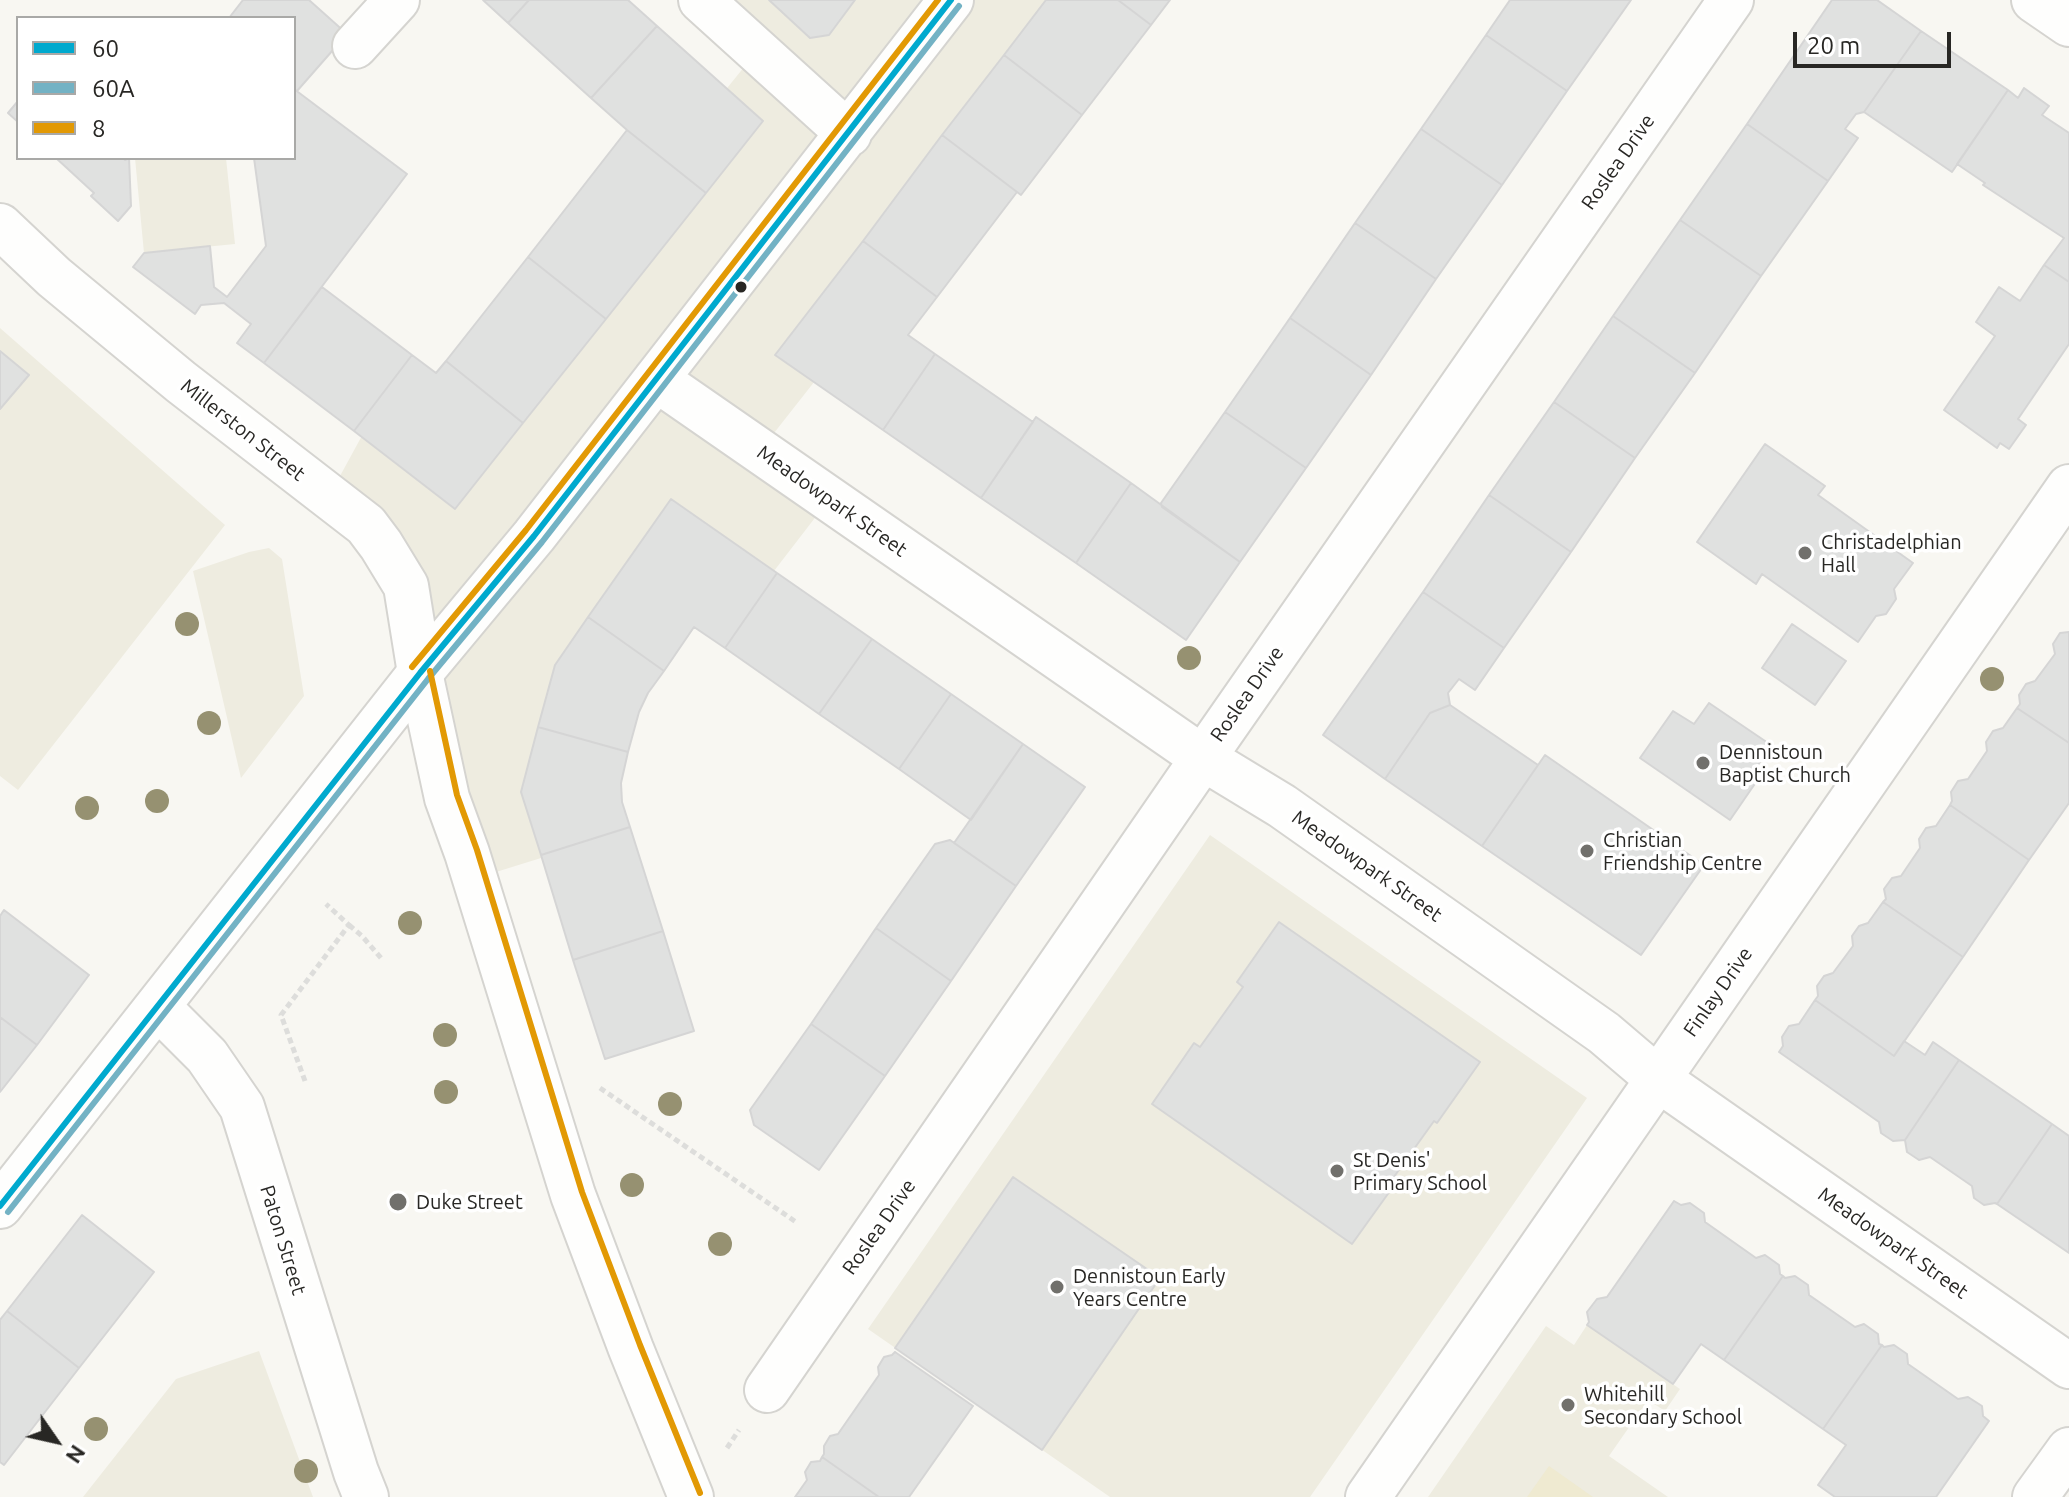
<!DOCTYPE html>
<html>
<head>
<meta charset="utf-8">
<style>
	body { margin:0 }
	#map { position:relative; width:2069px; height:1497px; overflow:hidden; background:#f8f7f2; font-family:Ubuntu,sans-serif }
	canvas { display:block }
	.legend { position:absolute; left:16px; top:16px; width:280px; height:144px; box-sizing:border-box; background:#fff; border:2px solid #a9a9a7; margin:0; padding:10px 14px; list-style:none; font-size:24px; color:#282724 }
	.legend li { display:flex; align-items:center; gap:16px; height:40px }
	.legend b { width:40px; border:2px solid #a9a9a7 }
	.north { position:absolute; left:16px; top:1401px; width:80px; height:80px; -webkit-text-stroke:6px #fff; paint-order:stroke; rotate:124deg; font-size:22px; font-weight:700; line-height:32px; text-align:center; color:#282724 }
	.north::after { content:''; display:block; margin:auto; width:28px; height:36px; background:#282724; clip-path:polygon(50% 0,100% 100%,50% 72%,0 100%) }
	.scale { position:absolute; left:1793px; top:32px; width:158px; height:36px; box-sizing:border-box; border:4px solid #282724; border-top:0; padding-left:10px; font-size:24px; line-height:28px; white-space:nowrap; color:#282724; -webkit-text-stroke:6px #fff; paint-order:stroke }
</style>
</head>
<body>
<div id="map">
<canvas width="2069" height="1497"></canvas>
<ul class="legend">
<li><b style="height:10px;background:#00a9ce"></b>60</li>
<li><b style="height:10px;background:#73b2c4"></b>60A</li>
<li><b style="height:10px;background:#e29904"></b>8</li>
</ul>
<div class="north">N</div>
<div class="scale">20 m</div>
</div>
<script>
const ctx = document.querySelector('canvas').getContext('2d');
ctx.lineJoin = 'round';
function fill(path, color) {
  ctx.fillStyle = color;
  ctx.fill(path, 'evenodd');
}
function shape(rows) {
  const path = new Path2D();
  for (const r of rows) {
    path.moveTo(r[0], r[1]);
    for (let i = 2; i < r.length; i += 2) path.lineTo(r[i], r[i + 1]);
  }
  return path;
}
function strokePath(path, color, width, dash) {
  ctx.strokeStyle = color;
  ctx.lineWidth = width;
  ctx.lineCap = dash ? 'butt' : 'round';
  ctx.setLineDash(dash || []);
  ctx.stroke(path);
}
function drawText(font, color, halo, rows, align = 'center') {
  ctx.font = font + ' Ubuntu,sans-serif';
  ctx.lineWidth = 7;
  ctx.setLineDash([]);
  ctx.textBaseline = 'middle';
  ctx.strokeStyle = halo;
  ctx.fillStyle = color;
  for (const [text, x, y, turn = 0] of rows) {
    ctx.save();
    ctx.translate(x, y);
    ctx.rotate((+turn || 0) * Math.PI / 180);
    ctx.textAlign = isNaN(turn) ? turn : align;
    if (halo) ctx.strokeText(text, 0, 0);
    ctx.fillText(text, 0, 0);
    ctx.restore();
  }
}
fill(shape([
	[719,0,1107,0,844,344,763,447,831,497,747,606,680,564,586,844,480,877,372,533,328,498,382,399,446,436,753,56],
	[135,158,226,158,235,244,144,253],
	[0,328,225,525,18,790,0,776],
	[269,548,282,559,304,696,241,778,193,571,249,552],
	[1210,835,1587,1098,1310,1497,1110,1497,868,1329],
	[1587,1325,1680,1389,1665,1411,1648,1400,1609,1456,1668,1497,1428,1497,1546,1326,1574,1345],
	[259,1351,313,1497,83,1497,176,1379]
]), '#eeece0');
fill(shape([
	[1549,1466,1593,1497,1527,1497]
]), '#efead1');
const building = shape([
	[243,0,309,0,347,34,297,91,294,89,294,18,229,18,243,0],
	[483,0,529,0,508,23,483,0],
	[529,0,628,0,657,26,591,98,508,23,529,0],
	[769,0,855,0,829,35,810,38,769,0],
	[1046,0,1118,0,1151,25,1082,115,1004,55,1046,0],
	[1118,0,1170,0,1151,25,1118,0],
	[1510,0,1631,0,1567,91,1486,35,1510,0],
	[1832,0,1877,0,1921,31,1864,112,1856,114,1845,129,1858,138,1828,181,1747,124,1832,0],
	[657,26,763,121,706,193,627,130,591,98,657,26],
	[1921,31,2008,90,1952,172,1864,112,1921,31],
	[1486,35,1567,91,1502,185,1421,129,1486,35],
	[1004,55,1082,115,1021,195,942,135,1004,55],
	[2024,88,2049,106,2042,115,2069,133,2069,282,2044,265,2064,238,1983,185,1985,183,1957,164,2008,90,2018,98,2024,88],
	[294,89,407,174,264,363,237,343,251,324,224,303,201,305,195,314,133,267,144,253,210,246,214,287,227,297,266,246,254,158,294,158,294,89],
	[18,101,18,122,8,113,18,101],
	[1747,124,1828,181,1761,276,1680,220,1747,124],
	[1421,129,1502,185,1436,279,1355,223,1421,129],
	[627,130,706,193,606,319,528,257,627,130],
	[942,135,1017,192,937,297,863,241,942,135],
	[56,158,123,158,125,160,129,158,131,206,118,221,91,196,94,193,56,158],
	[1680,220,1761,276,1695,373,1613,316,1680,220],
	[1355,223,1436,279,1371,375,1290,318,1355,223],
	[863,241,937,297,908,335,935,354,883,430,775,355,863,241],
	[528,257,606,319,523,423,446,361,528,257],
	[2044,265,2069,282,2069,344,2018,419,2026,425,2009,449,2000,443,1997,448,1944,410,1995,336,1976,322,1999,287,2020,301,2044,265],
	[322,287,412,355,354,431,264,363,322,287],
	[1613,316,1695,373,1635,458,1554,402,1613,316],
	[1290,318,1371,375,1306,468,1225,412,1290,318],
	[0,351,29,375,0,409,0,351],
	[935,354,1033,422,981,498,883,430,935,354],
	[412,355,436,373,446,361,523,423,455,509,354,431,412,355],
	[1554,402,1635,458,1571,552,1489,495,1554,402],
	[1225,412,1306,468,1240,562,1162,507,1161,503,1225,412],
	[1036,417,1131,483,1076,563,981,498,1036,417],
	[1765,444,1825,486,1818,495,1913,563,1894,589,1896,599,1886,614,1876,616,1858,642,1762,574,1756,584,1697,542,1765,444],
	[1131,483,1240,562,1186,640,1076,563,1131,483],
	[1489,495,1571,552,1504,648,1423,592,1489,495],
	[671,499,777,573,725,648,694,627,664,671,588,617,671,499],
	[777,573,872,639,819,714,725,648,777,573],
	[1423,592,1504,648,1475,690,1459,679,1448,693,1450,705,1430,713,1385,779,1323,735,1423,592],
	[588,617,664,671,648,693,639,712,628,752,538,727,555,665,588,617],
	[1792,624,1846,661,1815,705,1762,668,1792,624],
	[2069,632,2069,743,2017,708,2020,704,2019,695,2026,684,2035,681,2055,654,2053,644,2060,633,2069,632],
	[872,639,951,694,899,769,819,714,872,639],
	[951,694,1023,744,971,820,899,769,951,694],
	[1709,703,1771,745,1756,768,1763,772,1730,820,1640,758,1673,711,1694,724,1709,703],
	[1450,705,1538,765,1482,846,1385,779,1430,713,1450,705],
	[2017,708,2069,743,2069,803,2029,860,1950,805,1952,801,1951,792,1958,781,1968,779,1987,751,1986,742,1993,731,2003,728,2017,708],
	[538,727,628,752,621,783,622,802,630,827,541,855,521,792,538,727],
	[1023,744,1085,787,1016,886,954,843,1023,744],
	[1545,755,1704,865,1641,955,1482,846,1545,755],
	[1950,805,2029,860,1963,957,1883,902,1886,899,1884,889,1892,878,1901,876,1920,848,1919,839,1926,828,1936,826,1950,805],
	[630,827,663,931,573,960,541,855,630,827],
	[950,840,1016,886,951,981,876,928,935,844,950,840],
	[1883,902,1963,957,1894,1056,1815,1000,1818,996,1817,986,1824,976,1833,973,1853,946,1852,936,1859,926,1868,923,1883,902],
	[4,910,89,975,37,1045,0,1017,0,916,4,910],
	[1279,922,1480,1062,1437,1123,1434,1121,1391,1181,1395,1184,1352,1244,1152,1104,1194,1043,1200,1047,1243,987,1237,982,1279,922],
	[876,928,951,981,885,1076,811,1024,876,928],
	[663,931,694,1031,605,1059,573,960,663,931],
	[1815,1000,1894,1056,1904,1041,1925,1055,1933,1042,1959,1060,1905,1140,1893,1141,1881,1133,1879,1122,1779,1052,1783,1046,1782,1037,1789,1026,1799,1024,1815,1000],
	[0,1017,37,1045,0,1092,0,1017],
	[811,1024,885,1076,819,1170,754,1125,750,1110,811,1024],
	[1959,1060,2052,1124,1997,1204,1995,1203,1984,1205,1974,1198,1972,1186,1930,1157,1919,1160,1907,1152,1905,1140,1959,1060],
	[2052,1124,2069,1136,2069,1253,1997,1204,2052,1124],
	[1013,1177,1160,1278,1042,1450,895,1348,1013,1177],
	[1674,1201,1681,1205,1690,1203,1704,1213,1705,1222,1756,1258,1765,1255,1779,1265,1780,1274,1783,1276,1724,1360,1701,1344,1673,1384,1587,1325,1589,1322,1587,1312,1597,1299,1607,1297,1674,1201],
	[82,1215,154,1272,79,1368,7,1311,82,1215],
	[1783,1276,1785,1278,1795,1276,1808,1285,1809,1295,1855,1327,1864,1324,1878,1334,1879,1344,1882,1345,1823,1429,1724,1360,1783,1276],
	[7,1311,79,1368,4,1465,0,1462,0,1320,7,1311],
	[1882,1345,1884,1347,1894,1345,1907,1354,1908,1364,1958,1399,1968,1397,1982,1406,1983,1416,1989,1421,1936,1497,1835,1497,1818,1485,1846,1445,1823,1429,1882,1345],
	[895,1352,973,1406,909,1497,879,1497,822,1457,824,1454,824,1446,830,1436,838,1434,879,1375,878,1367,884,1357,892,1355,895,1352],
	[822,1457,879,1497,795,1497,807,1480,805,1472,811,1462,820,1461,822,1457]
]);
fill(building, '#e0e1e0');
strokePath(building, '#d5d5d5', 2);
const minor = shape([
	[701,0,849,134],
	[2034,0,2069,24],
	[355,46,397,0],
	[656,379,1203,758,1282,806,1604,1033,1658,1079,2069,1366],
	[158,1007,207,1056,242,1107,356,1472,366,1497],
	[0,1206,420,673,534,536,951,0],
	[767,1390,1203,758,1731,0],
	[1368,1497,2069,487],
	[2035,1497,2069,1450]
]);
const major = shape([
	[0,226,54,277,181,382,366,525,381,545,406,586,420,673,447,798,467,853,573,1195,631,1349,691,1497]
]);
strokePath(minor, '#d5d4d0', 48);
strokePath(major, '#d5d4d0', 48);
strokePath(shape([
	[349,925,362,936,381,958],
	[305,1081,281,1015,349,925,326,904],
	[600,1088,796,1222],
	[727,1448,739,1430]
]), '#dddddb', 5, [6, 4]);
strokePath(minor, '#fefefd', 44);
strokePath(major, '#fefefd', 44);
strokePath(shape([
	[0,1206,420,673,534,536,951,0]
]), '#00a9ce', 6);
strokePath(shape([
	[8,1212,428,679,542,542,959,6]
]), '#73b2c4', 6);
strokePath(shape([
	[412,667,526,530,938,0],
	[430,671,457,795,477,850,582,1192,640,1345,700,1493]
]), '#e29904', 6);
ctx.fillStyle = '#969171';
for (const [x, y] of [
	[187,624],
	[1189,658],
	[1992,679],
	[209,723],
	[157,801],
	[87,808],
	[410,923],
	[445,1035],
	[446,1092],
	[670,1104],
	[632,1185],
	[720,1244],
	[96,1429],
	[306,1471]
]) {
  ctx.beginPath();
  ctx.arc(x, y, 12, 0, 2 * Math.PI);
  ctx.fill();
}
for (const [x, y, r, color] of [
	[741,287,7,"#282724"],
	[1805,553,8,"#71706c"],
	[1703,763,8,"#71706c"],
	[1587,851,8,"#71706c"],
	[1337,1171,8,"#71706c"],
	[398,1202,10,"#71706c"],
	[1057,1287,8,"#71706c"],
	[1568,1405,8,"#71706c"]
]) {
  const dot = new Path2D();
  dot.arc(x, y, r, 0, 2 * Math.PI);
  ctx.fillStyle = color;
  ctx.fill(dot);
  strokePath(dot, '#fff', 3);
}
drawText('20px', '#282724', '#fff', [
	["Roslea Drive",1618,162,-55],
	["Millerston Street",243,430,38],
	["Meadowpark Street",832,501,35],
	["Roslea Drive",1247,694,-55],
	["Meadowpark Street",1367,866,35],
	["Finlay Drive",1718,992,-55],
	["Roslea Drive",879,1227,-55],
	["Paton Street",283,1240,73],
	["Meadowpark Street",1893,1243,35]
]);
drawText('20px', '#282724', '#fff', [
	["Christadelphian",1821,542],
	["Hall",1821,565],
	["Dennistoun",1719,752],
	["Baptist Church",1719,775],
	["Christian",1603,840],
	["Friendship Centre",1603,863],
	["St Denis'",1353,1160],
	["Primary School",1353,1183],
	["Duke Street",416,1202],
	["Dennistoun Early",1073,1276],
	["Years Centre",1073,1299],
	["Whitehill",1584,1394],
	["Secondary School",1584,1417]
], 'left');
</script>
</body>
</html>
